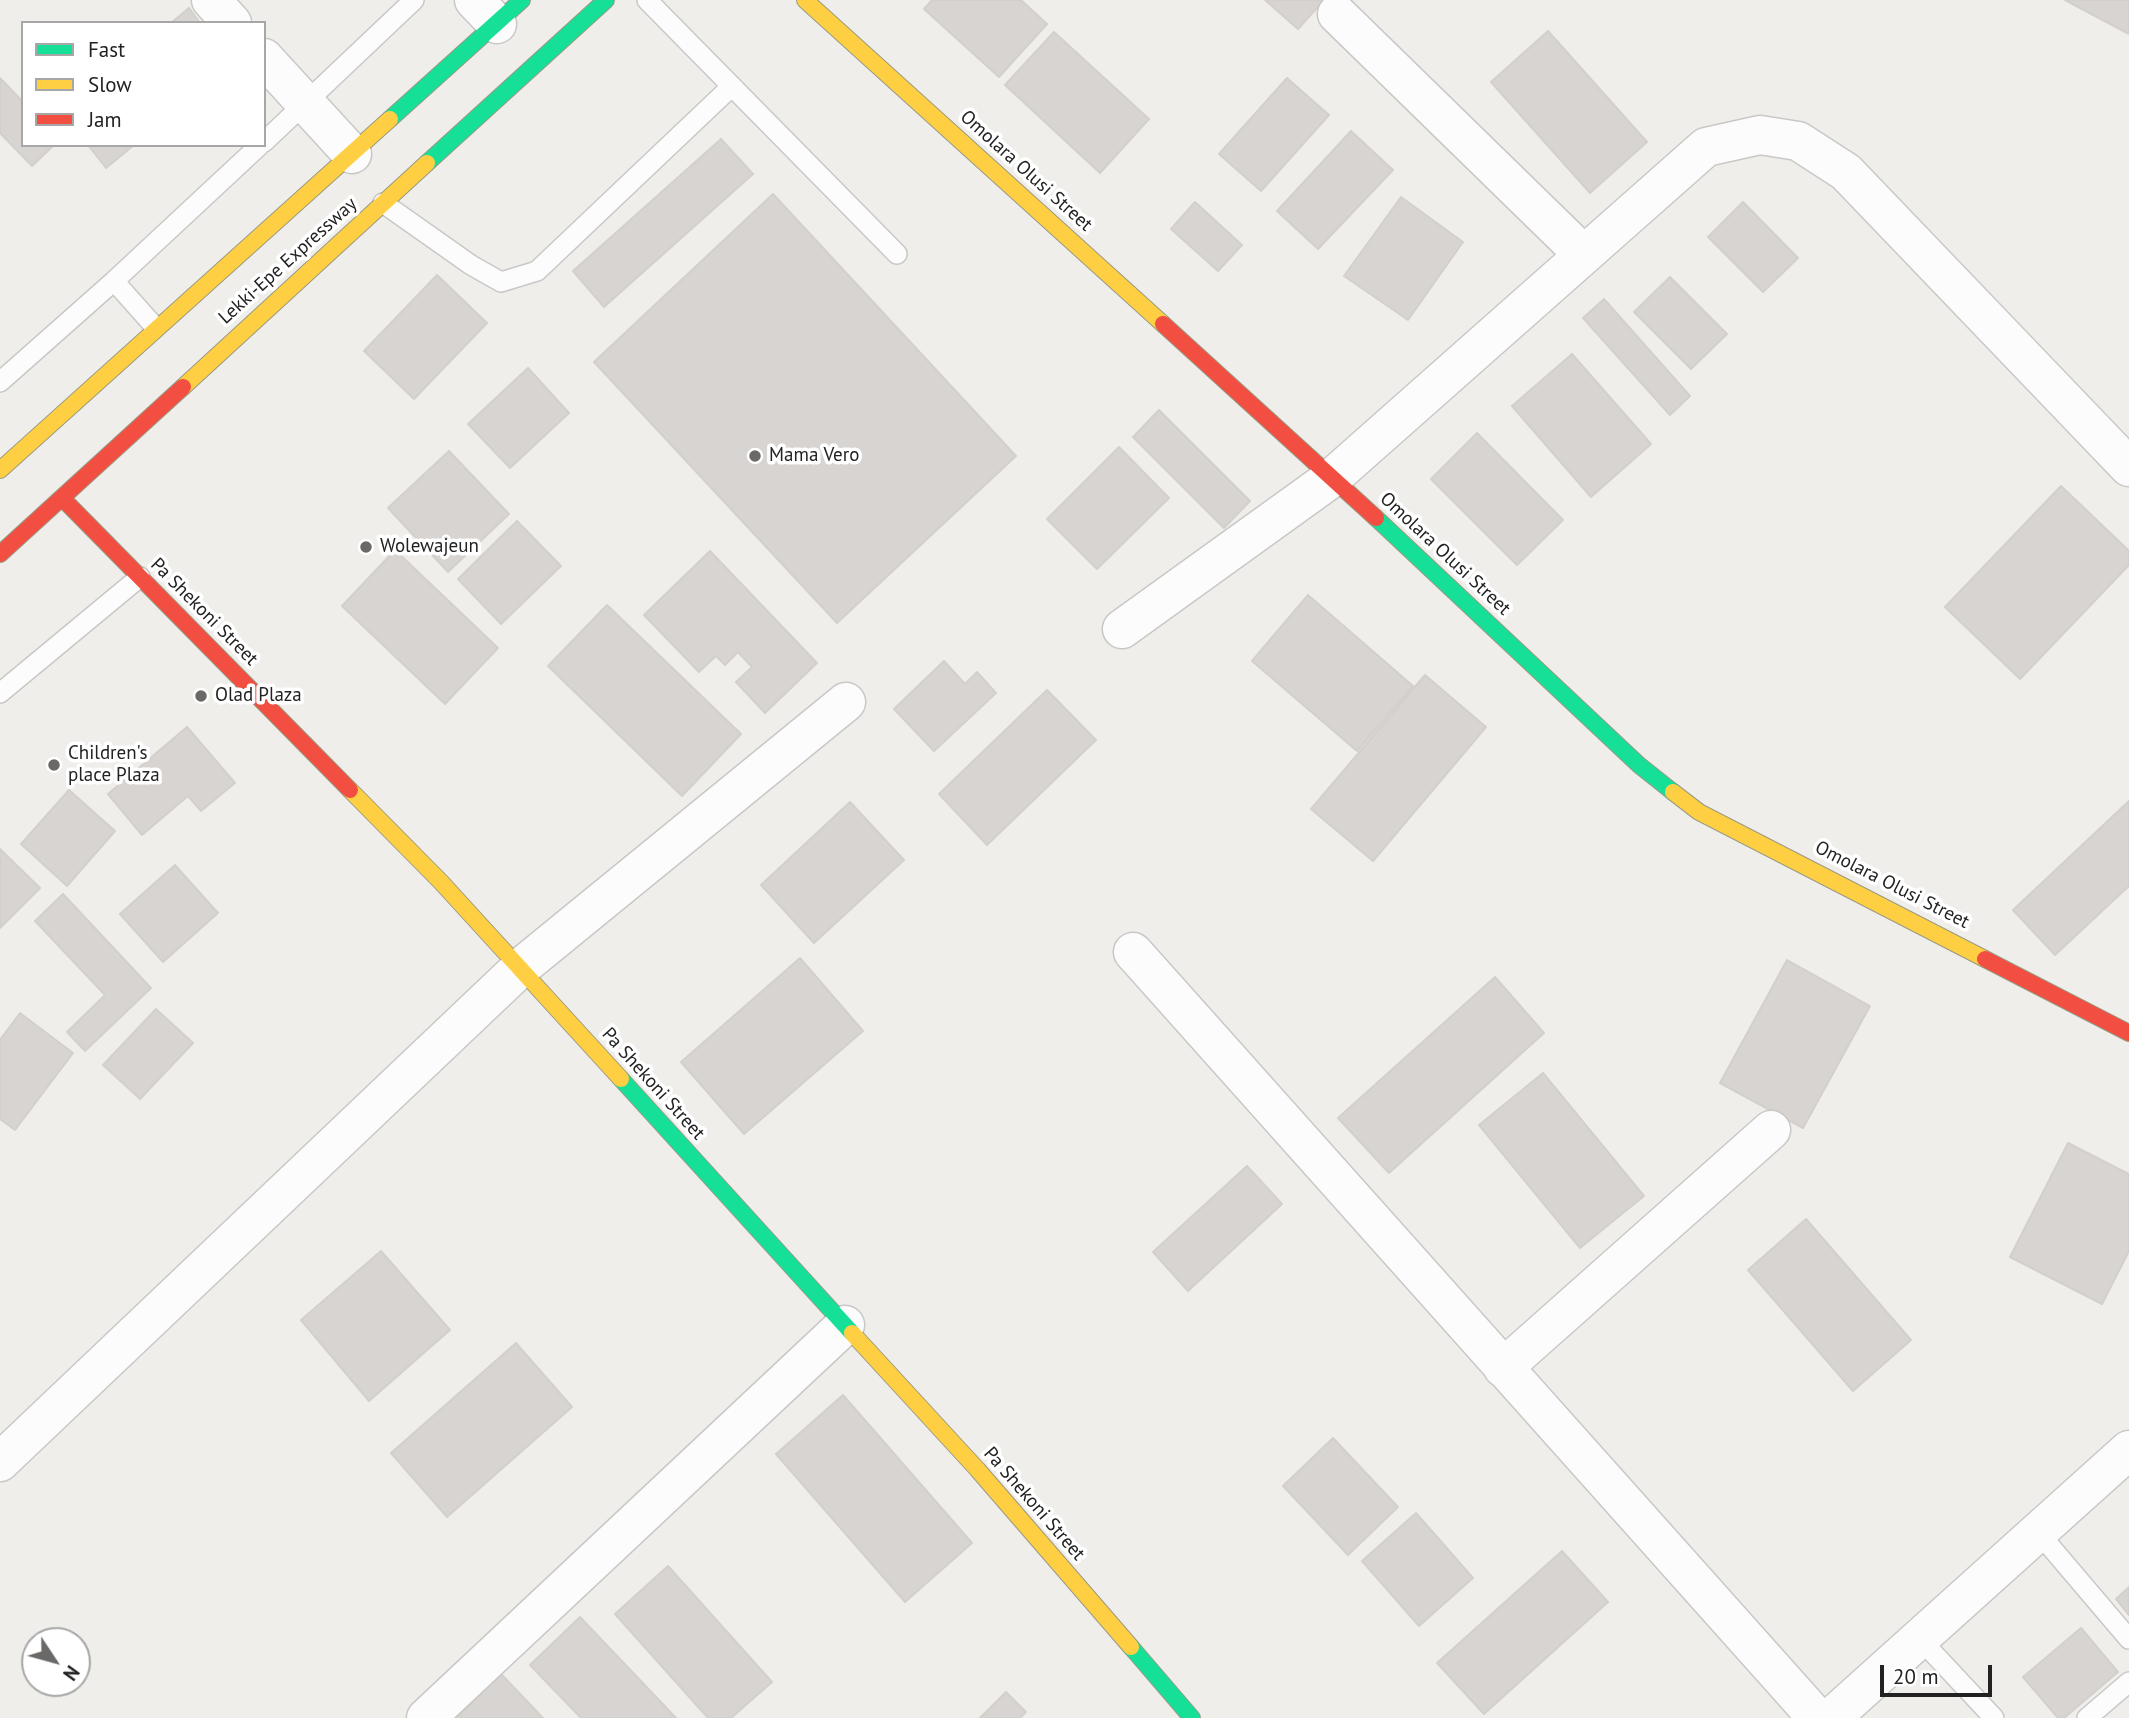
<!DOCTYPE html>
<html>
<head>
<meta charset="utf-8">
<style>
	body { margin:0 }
	#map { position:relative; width:2129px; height:1718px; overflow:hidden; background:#f0eeeb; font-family:"PT Sans",sans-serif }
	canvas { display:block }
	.legend { position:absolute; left:21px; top:21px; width:245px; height:126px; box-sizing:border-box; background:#fff; border:2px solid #a7a7a7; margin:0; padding:9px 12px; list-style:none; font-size:21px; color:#222 }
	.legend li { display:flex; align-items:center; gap:14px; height:35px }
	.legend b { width:35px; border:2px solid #a7a7a7 }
	.north { position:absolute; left:21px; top:1627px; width:70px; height:70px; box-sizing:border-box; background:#fff; border:2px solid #a7a7a7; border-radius:50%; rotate:126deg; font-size:19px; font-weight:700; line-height:28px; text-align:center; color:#222 }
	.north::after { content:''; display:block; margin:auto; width:24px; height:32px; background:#6a6968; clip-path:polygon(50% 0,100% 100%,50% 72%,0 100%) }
	.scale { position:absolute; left:1880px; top:1665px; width:112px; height:32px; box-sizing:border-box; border:4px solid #222; border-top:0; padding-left:9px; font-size:21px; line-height:24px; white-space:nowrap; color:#222; -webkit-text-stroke:5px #fff; paint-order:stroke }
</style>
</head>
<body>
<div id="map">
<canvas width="2129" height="1718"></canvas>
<ul class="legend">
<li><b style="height:9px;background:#16e098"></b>Fast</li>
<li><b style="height:9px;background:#ffcf43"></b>Slow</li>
<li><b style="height:9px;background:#f24e42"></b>Jam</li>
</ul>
<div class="north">N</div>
<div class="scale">20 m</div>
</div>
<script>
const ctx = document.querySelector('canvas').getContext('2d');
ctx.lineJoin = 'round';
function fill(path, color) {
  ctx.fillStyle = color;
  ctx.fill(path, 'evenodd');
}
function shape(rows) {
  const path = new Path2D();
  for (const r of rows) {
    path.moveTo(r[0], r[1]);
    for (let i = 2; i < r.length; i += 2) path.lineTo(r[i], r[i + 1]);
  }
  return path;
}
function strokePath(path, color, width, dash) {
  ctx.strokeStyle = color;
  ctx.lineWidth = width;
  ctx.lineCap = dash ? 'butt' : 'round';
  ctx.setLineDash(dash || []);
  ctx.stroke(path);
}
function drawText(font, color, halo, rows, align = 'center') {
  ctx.font = font + ' "PT Sans",sans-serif';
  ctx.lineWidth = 7;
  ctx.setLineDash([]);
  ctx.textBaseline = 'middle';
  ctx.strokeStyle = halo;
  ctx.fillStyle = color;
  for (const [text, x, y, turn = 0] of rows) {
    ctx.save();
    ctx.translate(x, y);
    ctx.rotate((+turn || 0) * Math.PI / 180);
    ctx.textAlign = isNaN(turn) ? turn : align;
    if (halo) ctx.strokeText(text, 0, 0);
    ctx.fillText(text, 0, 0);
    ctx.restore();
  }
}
const building = shape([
	[932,0,1021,0,1047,24,999,77,924,9,932,0],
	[1265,0,1324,0,1298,29,1265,0],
	[2065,0,2129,0,2129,34,2065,0],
	[189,8,200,23,171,23,189,8],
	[1548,31,1647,142,1590,193,1491,82,1548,31],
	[1054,32,1149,119,1100,173,1005,85,1054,32],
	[0,78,23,102,23,145,54,145,32,166,0,133,0,78],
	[1287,78,1329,115,1261,191,1219,154,1287,78],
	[1351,131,1393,170,1318,249,1277,211,1351,131],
	[721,139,753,174,604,307,573,271,721,139],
	[88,145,134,145,106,168,88,145],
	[773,194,1016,456,837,623,594,362,773,194],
	[1401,197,1463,242,1408,320,1344,276,1401,197],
	[1195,202,1242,245,1218,271,1171,229,1195,202],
	[1743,202,1798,258,1763,292,1708,237,1743,202],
	[437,275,487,323,414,399,364,351,437,275],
	[1670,277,1727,334,1691,369,1634,312,1670,277],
	[1604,299,1690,396,1670,415,1583,318,1604,299],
	[1572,354,1651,444,1591,497,1512,406,1572,354],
	[528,368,569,413,510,468,468,424,528,368],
	[1159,410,1250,501,1224,528,1133,437,1159,410],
	[1477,433,1563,520,1517,565,1431,479,1477,433],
	[1119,447,1169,498,1097,569,1047,519,1119,447],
	[449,451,509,514,448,572,388,508,449,451],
	[2061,486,2129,551,2129,565,2020,679,1945,607,2061,486],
	[517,521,561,566,501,624,458,579,517,521],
	[395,550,498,648,445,704,342,606,395,550],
	[710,551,817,663,765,713,736,682,752,667,738,652,725,665,716,656,699,672,644,615,710,551],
	[1308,595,1413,686,1357,751,1252,661,1308,595],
	[607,605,741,734,682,796,548,666,607,605],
	[944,661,965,684,977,672,996,693,934,751,894,709,944,661],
	[1425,675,1486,727,1373,861,1311,809,1425,675],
	[1047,690,1096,740,987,845,939,794,1047,690],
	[187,727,235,783,201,811,188,796,142,835,108,794,187,727],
	[69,790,115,831,67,886,21,844,69,790],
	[2129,801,2129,886,2055,955,2013,910,2129,801],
	[850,802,904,860,814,943,761,885,850,802],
	[0,849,40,888,0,928,0,849],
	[175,865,218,913,163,962,120,914,175,865],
	[63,894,151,988,85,1051,67,1032,105,995,35,921,63,894],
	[800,958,863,1031,744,1134,681,1062,800,958],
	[1787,960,1870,1006,1803,1128,1720,1083,1787,960],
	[1495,977,1544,1033,1389,1173,1338,1118,1495,977],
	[156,1009,193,1043,140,1099,103,1065,156,1009],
	[20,1013,73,1053,15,1130,0,1119,0,1040,20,1013],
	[1543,1073,1644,1196,1580,1248,1479,1125,1543,1073],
	[2068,1143,2129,1174,2129,1251,2102,1304,2010,1257,2068,1143],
	[1247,1166,1282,1204,1188,1291,1153,1252,1247,1166],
	[1806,1219,1911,1340,1853,1391,1748,1270,1806,1219],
	[381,1251,450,1330,369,1401,301,1320,381,1251],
	[516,1343,572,1407,447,1517,391,1453,516,1343],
	[843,1395,972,1543,905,1602,776,1454,843,1395],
	[1333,1438,1398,1507,1348,1555,1283,1486,1333,1438],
	[1416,1513,1473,1578,1419,1626,1362,1561,1416,1513],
	[1562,1551,1608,1602,1484,1714,1437,1663,1562,1551],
	[668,1566,772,1682,731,1718,708,1718,615,1614,668,1566],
	[2129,1587,2129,1615,2116,1599,2129,1587],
	[580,1617,676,1718,581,1718,530,1665,580,1617],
	[2081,1628,2118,1672,2064,1718,2058,1718,2023,1677,2081,1628],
	[501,1674,543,1718,456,1718,501,1674],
	[1006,1692,1026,1712,1020,1718,980,1718,1006,1692]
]);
fill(building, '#d7d4d2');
strokePath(building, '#d3d0cc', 2);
const lane = shape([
	[647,0,897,254],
	[264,142,414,0],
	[383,203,471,265,501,282,537,271,732,86],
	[155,327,114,281,260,145],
	[0,382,114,281],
	[0,693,140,577],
	[2038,1532,2129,1639],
	[1920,1639,1994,1718],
	[2087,1718,2129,1682]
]);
const street = shape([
	[211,0,232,23],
	[474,0,497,24],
	[1337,14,1584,255],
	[264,58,352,154],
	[1122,629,1333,477,1706,147,1760,135,1798,141,1846,172,2129,467],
	[1133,952,1817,1718],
	[1503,1368,1771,1130],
	[0,1462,519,969,846,702],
	[426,1718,845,1325],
	[1831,1718,2129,1450]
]);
const fast = shape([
	[390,119,522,0],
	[427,163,606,0],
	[1376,518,1639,765,1673,792],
	[621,1079,852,1333],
	[1131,1647,1192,1718]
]);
const slow = shape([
	[805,0,1163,324],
	[183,387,427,163],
	[0,470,390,119],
	[350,790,441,882,621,1079],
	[1673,792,1699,812,1985,959],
	[852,1333,977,1469,1131,1647]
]);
const jam = shape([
	[1163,324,1376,518],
	[62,498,350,790],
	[0,554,183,387],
	[1985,959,2129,1033]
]);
strokePath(lane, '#c9c8c7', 22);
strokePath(street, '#c9c8c7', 41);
strokePath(fast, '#999a82', 18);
strokePath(slow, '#999a82', 18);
strokePath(jam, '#999a82', 18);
strokePath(lane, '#fdfcfc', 19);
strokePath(street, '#fdfcfc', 38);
strokePath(fast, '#16e098', 16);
strokePath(slow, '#ffcf43', 16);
strokePath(jam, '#f24e42', 16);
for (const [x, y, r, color] of [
	[755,456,7,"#6a6968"],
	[366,547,7,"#6a6968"],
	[201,696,7,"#6a6968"],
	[54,765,7,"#6a6968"]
]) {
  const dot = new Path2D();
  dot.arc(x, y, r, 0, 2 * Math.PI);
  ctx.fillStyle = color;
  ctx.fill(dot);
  strokePath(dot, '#fff', 2.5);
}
drawText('19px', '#222', '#fff', [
	["Omolara Olusi Street",1026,171,42],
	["Lekki-Epe Expressway",288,261,-42],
	["Omolara Olusi Street",1445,554,43],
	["Pa Shekoni Street",204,612,45],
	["Omolara Olusi Street",1892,885,27],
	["Pa Shekoni Street",653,1084,48],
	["Pa Shekoni Street",1034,1504,49]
]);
drawText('19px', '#222', '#fff', [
	["Mama Vero",769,456],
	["Wolewajeun",380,547],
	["Olad Plaza",215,696],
	["Children's",68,754],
	["place Plaza",68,776]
], 'left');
</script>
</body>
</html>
